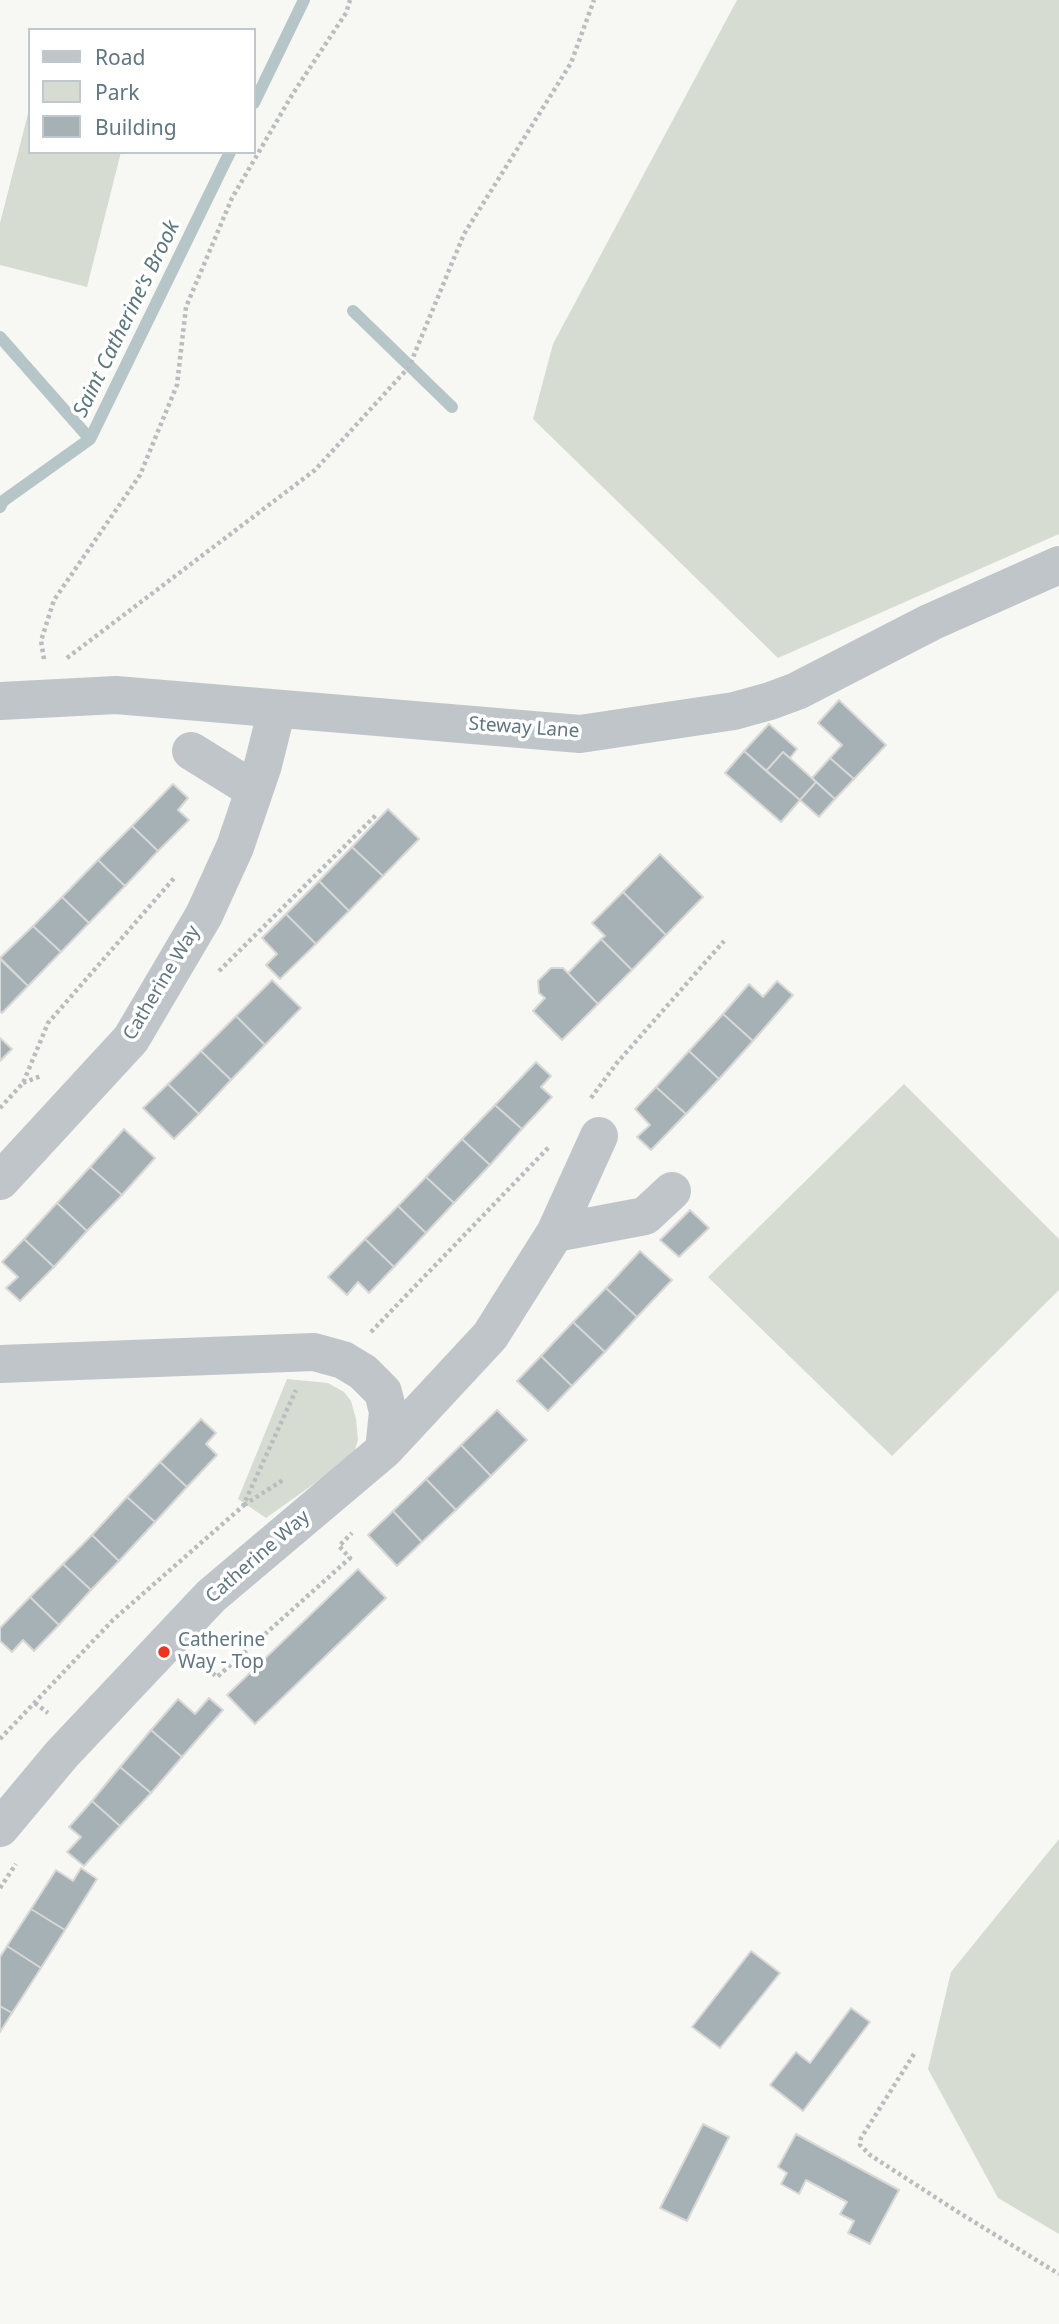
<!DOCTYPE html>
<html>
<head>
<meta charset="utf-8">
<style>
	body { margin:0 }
	#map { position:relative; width:1059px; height:2324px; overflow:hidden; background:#f7f7f3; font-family:"Noto Sans",sans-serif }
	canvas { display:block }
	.legend { position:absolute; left:28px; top:28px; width:228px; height:126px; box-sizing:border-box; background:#fff; border:2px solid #bfc8cc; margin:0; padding:9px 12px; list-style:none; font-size:21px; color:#607680 }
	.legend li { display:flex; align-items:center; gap:14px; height:35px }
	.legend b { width:35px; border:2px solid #bfc8cc }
</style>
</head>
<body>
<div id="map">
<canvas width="1059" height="2324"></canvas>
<ul class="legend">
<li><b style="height:9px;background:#bfc5c8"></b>Road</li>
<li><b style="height:19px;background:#d7dcd2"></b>Park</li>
<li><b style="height:19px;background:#a6b1b6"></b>Building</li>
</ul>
</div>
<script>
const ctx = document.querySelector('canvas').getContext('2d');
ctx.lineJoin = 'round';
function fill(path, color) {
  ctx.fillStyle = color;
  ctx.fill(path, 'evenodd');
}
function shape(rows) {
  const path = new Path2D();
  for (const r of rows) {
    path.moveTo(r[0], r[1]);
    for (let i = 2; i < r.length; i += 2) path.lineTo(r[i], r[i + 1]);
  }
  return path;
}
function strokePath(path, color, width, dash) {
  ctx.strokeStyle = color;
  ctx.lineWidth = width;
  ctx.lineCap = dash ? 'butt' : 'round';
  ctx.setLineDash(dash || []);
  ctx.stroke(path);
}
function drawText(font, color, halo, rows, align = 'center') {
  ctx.font = font + ' "Noto Sans",sans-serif';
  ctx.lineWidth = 7;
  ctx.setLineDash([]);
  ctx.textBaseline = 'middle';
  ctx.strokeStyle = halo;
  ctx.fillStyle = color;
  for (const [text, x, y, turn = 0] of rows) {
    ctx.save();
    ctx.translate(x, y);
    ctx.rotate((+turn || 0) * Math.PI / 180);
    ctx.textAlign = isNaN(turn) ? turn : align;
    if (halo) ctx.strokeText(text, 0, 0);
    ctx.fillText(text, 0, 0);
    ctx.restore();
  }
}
fill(shape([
	[737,0,1059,0,1059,534,778,658,533,419,553,344],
	[30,106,30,152,121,152,87,287,0,265,0,223],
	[904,1084,1059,1239,1059,1290,892,1456,708,1277],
	[287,1379,328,1383,344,1392,351,1401,356,1419,358,1440,353,1456,266,1518,238,1499],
	[1059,1839,1059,2234,998,2198,928,2069,951,1972]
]), '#d7dcd2');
strokePath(shape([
	[254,103,304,0],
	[353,311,452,407],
	[0,337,90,439],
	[0,507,3,501,90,439,230,152]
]), '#b6c6c8', 12);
const building = shape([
	[839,700,886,745,854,779,830,758,842,745,818,723,839,700],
	[769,724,797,749,790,758,783,752,766,771,744,751,769,724],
	[744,751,800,800,781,822,725,773,744,751],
	[783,752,816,782,800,800,766,771,783,752],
	[830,758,854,779,835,799,812,778,830,758],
	[816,782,835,799,819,817,800,800,816,782],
	[173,784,188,798,178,810,189,820,158,851,132,826,173,784],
	[388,809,419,839,383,876,352,847,388,809],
	[132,826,158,851,125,886,98,860,132,826],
	[352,847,383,876,349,911,319,881,352,847],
	[660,854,703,897,666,935,623,892,660,854],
	[98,860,125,886,89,923,62,897,98,860],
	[319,881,349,911,316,944,286,914,319,881],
	[623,892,666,935,632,970,601,939,605,936,592,923,623,892],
	[62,897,89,923,61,952,33,926,62,897],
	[286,914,316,944,280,979,266,965,277,954,262,938,286,914],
	[33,926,61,952,28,986,0,958,33,926],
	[601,939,632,970,598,1004,568,973,601,939],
	[0,959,28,986,2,1013,0,1011,0,959],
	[551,968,563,968,598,1004,562,1040,533,1011,545,998,539,993,538,981,551,968],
	[272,980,301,1008,265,1045,236,1016,272,980],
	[777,981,793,995,753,1041,723,1014,749,984,763,997,777,981],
	[723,1014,753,1041,719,1079,689,1051,723,1014],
	[236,1016,265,1045,231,1080,201,1051,236,1016],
	[0,1038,12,1049,0,1061,0,1038],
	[201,1051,231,1080,199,1114,168,1084,201,1051],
	[689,1051,719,1079,686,1114,656,1087,689,1051],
	[536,1062,551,1076,541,1087,552,1097,522,1129,495,1105,536,1062],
	[168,1084,199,1114,174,1139,143,1108,168,1084],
	[656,1087,686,1114,651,1150,637,1137,650,1125,635,1109,656,1087],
	[495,1105,522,1129,490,1165,462,1139,495,1105],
	[124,1129,155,1158,122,1195,90,1167,124,1129],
	[462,1139,490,1165,454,1203,426,1177,462,1139],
	[90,1167,122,1195,87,1231,57,1203,90,1167],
	[426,1177,454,1203,426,1233,398,1206,426,1177],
	[57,1203,87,1231,54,1267,24,1239,57,1203],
	[398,1206,426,1233,394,1267,365,1239,398,1206],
	[690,1210,709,1228,679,1257,660,1240,690,1210],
	[24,1239,54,1267,20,1301,6,1288,18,1277,2,1262,24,1239],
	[365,1239,394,1267,369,1293,358,1282,347,1295,328,1277,365,1239],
	[640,1251,672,1280,637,1317,606,1288,640,1251],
	[606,1288,637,1317,605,1352,573,1322,606,1288],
	[573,1322,605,1352,572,1386,541,1356,573,1322],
	[541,1356,572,1386,548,1411,517,1381,541,1356],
	[497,1410,527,1440,491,1476,461,1445,497,1410],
	[201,1419,216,1433,206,1444,217,1455,187,1487,160,1462,201,1419],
	[461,1445,491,1476,456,1510,426,1479,461,1445],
	[160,1462,187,1487,155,1522,127,1497,160,1462],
	[426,1479,456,1510,422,1542,393,1511,426,1479],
	[127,1497,155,1522,119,1561,92,1535,127,1497],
	[393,1511,422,1542,397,1566,368,1535,393,1511],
	[92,1535,119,1561,91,1590,63,1564,92,1535],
	[63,1564,91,1590,59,1625,30,1597,63,1564],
	[358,1569,386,1598,255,1724,227,1695,358,1569],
	[30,1597,59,1625,34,1651,23,1640,12,1652,0,1641,0,1628,30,1597],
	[209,1698,223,1710,182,1757,151,1730,178,1699,195,1714,209,1698],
	[151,1730,182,1757,151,1793,120,1767,151,1730],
	[120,1767,151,1793,120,1826,92,1801,120,1767],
	[92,1801,120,1826,84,1866,67,1852,81,1837,69,1827,92,1801],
	[81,1868,97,1879,65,1930,31,1909,56,1870,73,1881,81,1868],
	[31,1909,65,1930,41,1968,7,1946,31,1909],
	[7,1946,41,1968,12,2013,0,2006,0,1957,7,1946],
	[751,1951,780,1973,720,2048,692,2027,751,1951],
	[0,2006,12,2013,0,2032,0,2006],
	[851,2008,870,2022,803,2111,770,2085,796,2052,810,2063,851,2008],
	[703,2124,729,2137,687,2221,660,2208,703,2124],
	[796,2134,899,2190,870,2244,848,2233,854,2221,840,2214,847,2202,806,2180,799,2194,781,2184,787,2173,778,2167,796,2134]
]);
fill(building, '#a6b1b6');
strokePath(building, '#d8d8d6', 2);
strokePath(shape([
	[67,658,315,470,409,367,464,234,571,63,594,0],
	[44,659,41,641,54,600,140,475,177,385,186,307,232,198,292,95,346,13,350,0],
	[219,971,377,814],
	[23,1083,41,1076],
	[591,1098,616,1064,724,941],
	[0,1108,23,1083,48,1023,175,877],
	[371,1332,549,1147],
	[244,1505,283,1480],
	[202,1664,217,1677,350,1558,339,1546,352,1533],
	[35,1703,48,1713],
	[0,1739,113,1620,243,1506,296,1390],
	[0,1888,16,1864],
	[914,2054,861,2138,860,2145,870,2155,958,2212,1059,2274]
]), '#b9bdbf', 4.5, [3.5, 3.5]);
strokePath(shape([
	[0,701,116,695,580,734,734,711,770,701,797,691,931,622,1059,565],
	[191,751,254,790],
	[0,1181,131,1039,204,915,235,847,263,765,277,709],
	[555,1233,645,1216,672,1191],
	[0,1364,314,1352,343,1360,363,1372,383,1392,388,1412,384,1450,211,1596,62,1754,0,1828],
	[384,1450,490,1336,555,1233,599,1136]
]), '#bfc5c8', 38);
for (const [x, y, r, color] of [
	[164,1652,7,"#ec341e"]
]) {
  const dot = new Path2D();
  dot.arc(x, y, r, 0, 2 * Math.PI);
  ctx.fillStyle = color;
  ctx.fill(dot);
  strokePath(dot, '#fff', 2.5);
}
drawText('19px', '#607680', '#fff', [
	["Steway Lane",524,728,4],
	["Catherine Way",162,983,-59],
	["Catherine Way",258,1557,-41]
]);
drawText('19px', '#607680', '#fff', [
	["Catherine",178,1641],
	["Way - Top",178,1663]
], 'left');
drawText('italic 21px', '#5b777c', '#fff', [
	["Saint Catherine's Brook",127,319,-64]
]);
</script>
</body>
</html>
